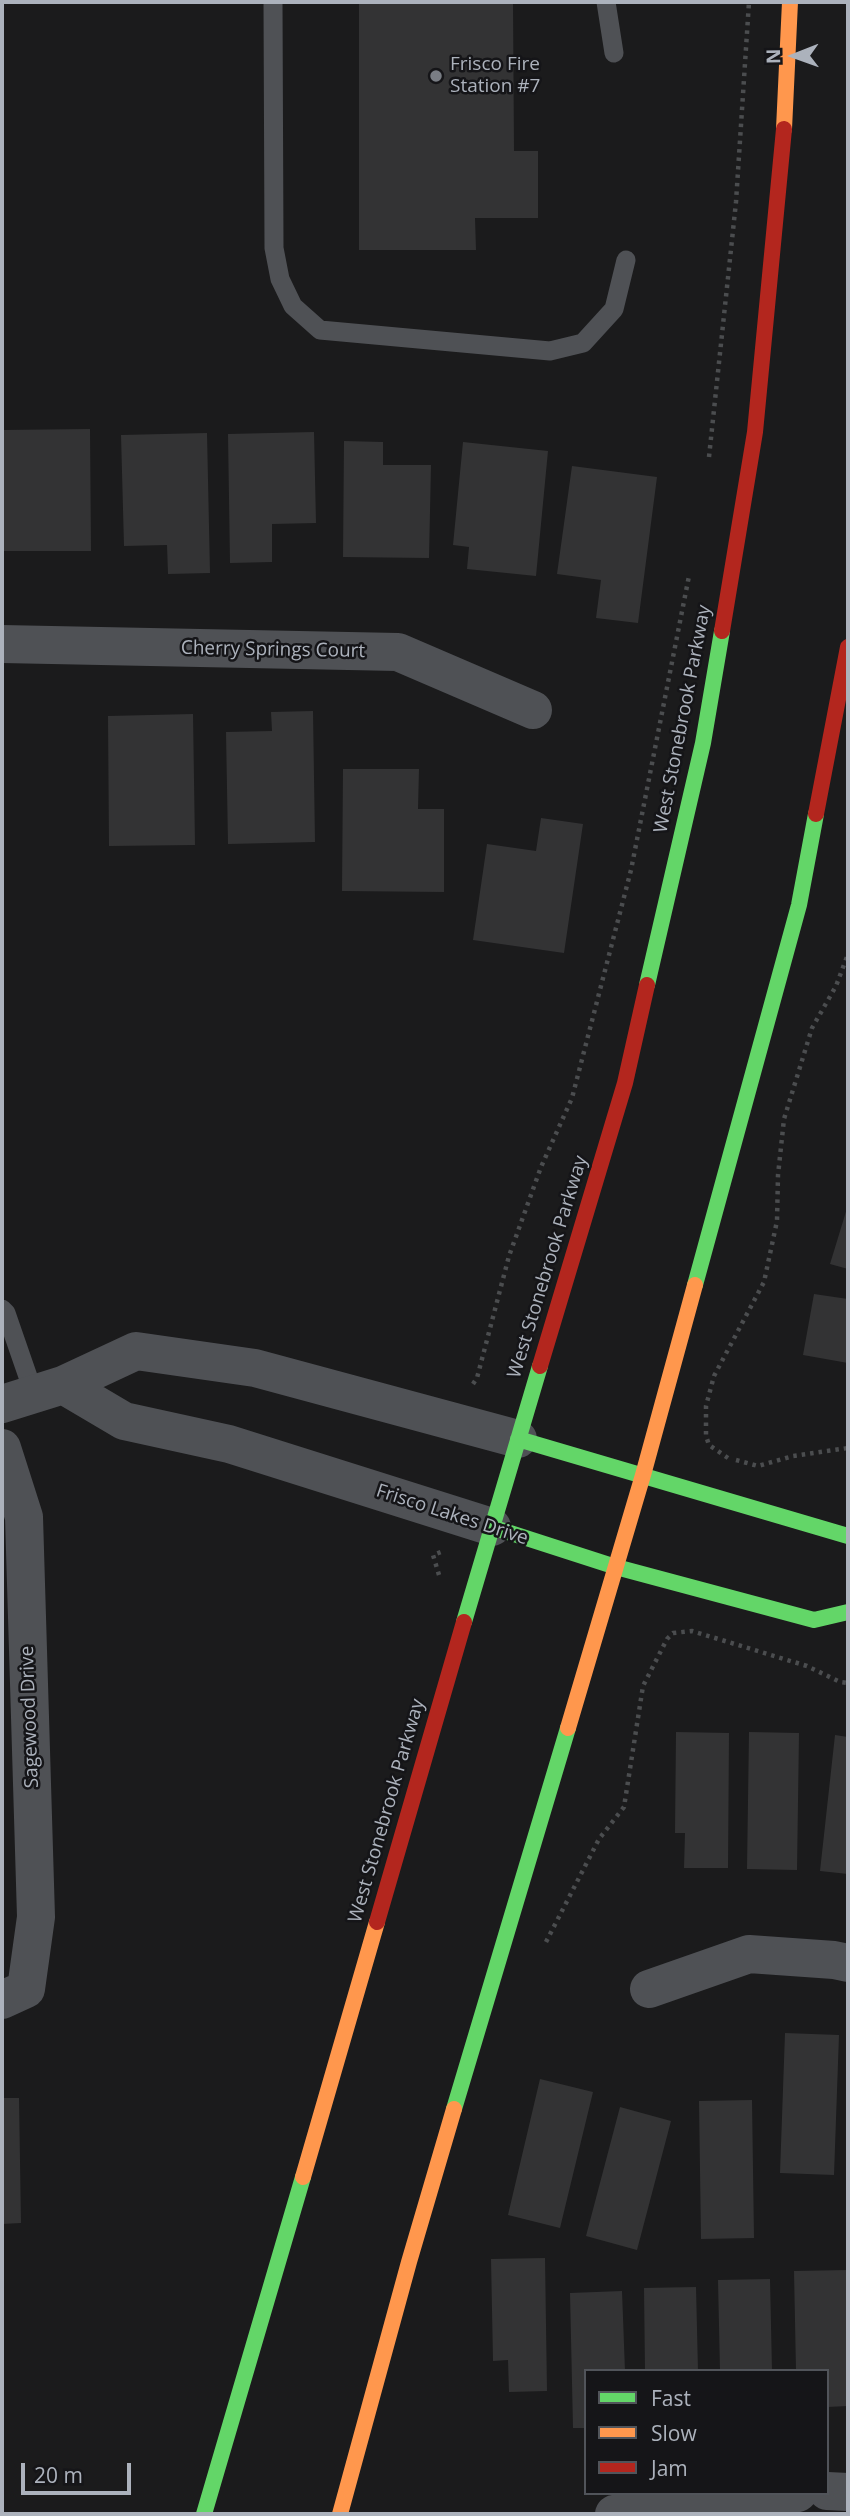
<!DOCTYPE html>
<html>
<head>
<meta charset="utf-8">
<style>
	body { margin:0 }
	#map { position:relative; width:850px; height:2516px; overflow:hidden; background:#1b1b1c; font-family:"Open Sans",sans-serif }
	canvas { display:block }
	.frame { position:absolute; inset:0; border:4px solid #acb2bc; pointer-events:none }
	.legend { position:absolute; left:584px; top:2369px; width:245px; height:126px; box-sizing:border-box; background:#151518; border:2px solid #51545a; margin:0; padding:9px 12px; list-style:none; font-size:21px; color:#acb2bc }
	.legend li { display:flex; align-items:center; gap:14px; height:35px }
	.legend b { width:35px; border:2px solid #51545a }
	.north { position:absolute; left:759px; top:21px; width:70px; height:70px; -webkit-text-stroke:5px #151518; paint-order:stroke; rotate:269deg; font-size:19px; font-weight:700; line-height:28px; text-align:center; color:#acb2bc }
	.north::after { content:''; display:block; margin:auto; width:24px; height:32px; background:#acb2bc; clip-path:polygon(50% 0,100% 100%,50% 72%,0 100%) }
	.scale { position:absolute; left:21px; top:2463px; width:110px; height:32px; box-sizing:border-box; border:4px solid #acb2bc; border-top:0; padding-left:9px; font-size:21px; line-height:24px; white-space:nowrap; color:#acb2bc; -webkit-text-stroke:5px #151518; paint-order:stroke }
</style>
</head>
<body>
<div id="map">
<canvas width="850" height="2516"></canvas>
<div class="frame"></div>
<ul class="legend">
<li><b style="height:9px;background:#63d668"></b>Fast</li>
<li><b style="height:9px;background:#ff974d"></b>Slow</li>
<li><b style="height:9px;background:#b3261e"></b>Jam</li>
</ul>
<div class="north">N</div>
<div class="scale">20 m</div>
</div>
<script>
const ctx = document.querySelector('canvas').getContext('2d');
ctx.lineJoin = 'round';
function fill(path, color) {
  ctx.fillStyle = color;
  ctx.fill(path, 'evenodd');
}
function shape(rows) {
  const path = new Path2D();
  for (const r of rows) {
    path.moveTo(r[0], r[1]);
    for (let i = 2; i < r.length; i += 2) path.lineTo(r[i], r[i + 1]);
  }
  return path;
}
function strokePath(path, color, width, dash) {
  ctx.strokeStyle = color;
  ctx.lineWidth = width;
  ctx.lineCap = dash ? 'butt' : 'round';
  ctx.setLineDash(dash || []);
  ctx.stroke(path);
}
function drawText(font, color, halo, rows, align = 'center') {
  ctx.font = font + ' "Open Sans",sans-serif';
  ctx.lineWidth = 5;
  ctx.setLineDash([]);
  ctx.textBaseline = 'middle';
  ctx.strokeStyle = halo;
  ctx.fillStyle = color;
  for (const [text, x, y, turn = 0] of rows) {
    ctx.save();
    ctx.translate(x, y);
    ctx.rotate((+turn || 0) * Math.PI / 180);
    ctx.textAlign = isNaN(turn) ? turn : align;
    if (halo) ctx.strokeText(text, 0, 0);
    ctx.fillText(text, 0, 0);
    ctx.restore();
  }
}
fill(shape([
	[359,2,513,2,514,151,538,151,538,218,475,218,476,250,359,250],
	[90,429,91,551,2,551,2,430],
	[314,432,316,523,272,524,272,562,230,563,228,434],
	[207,433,210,573,168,574,167,545,124,546,121,435],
	[344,441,383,442,383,465,431,465,429,558,343,557],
	[463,442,548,451,536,576,467,569,469,547,453,545],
	[572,466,657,477,638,623,596,618,601,580,557,574],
	[313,711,315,842,228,844,226,732,272,731,271,712],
	[193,714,195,845,109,846,108,716],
	[343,769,419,769,418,809,444,809,444,892,342,891],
	[541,818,583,824,564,953,473,940,487,844,536,851],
	[848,1205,848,1269,830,1264],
	[814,1294,848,1299,848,1363,803,1355],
	[676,1732,729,1733,728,1868,684,1868,685,1833,675,1833],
	[749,1732,799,1733,797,1870,747,1869],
	[835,1735,848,1737,848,1874,820,1871],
	[785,2033,839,2035,834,2175,780,2173],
	[540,2079,593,2092,560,2228,508,2215],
	[2,2098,19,2098,21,2223,2,2224],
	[752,2100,754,2238,701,2239,699,2101],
	[620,2107,671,2121,637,2250,586,2236],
	[545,2258,547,2391,509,2392,508,2360,493,2361,491,2259],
	[848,2270,848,2406,827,2407,827,2371,796,2371,794,2271],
	[770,2279,772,2371,720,2371,718,2280],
	[696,2287,698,2371,645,2371,644,2288],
	[622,2291,625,2371,586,2371,586,2428,573,2428,570,2293]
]), '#333334');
strokePath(shape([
	[709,457,736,202,749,2],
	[473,1384,477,1378,509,1256,541,1167,572,1098,631,870,689,576],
	[728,1458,709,1445,706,1436,706,1406,714,1376,764,1282,777,1221,778,1175,784,1119,812,1028,836,986,848,954],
	[736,1460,758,1466,793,1456,848,1448],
	[439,1575,433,1555,441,1552],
	[546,1942,599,1839,624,1807,643,1686,667,1639,673,1633,692,1631,807,1666,840,1682,848,1683]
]), '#4b4d4f', 4.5, [3.5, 5]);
strokePath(shape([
	[273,2,274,248,280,279,293,306,320,330,550,351,583,343,614,309,626,260],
	[606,2,614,53],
	[2,1309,6,1313,34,1394]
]), '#4f5155', 19);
strokePath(shape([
	[2,644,398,652,533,710],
	[63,1385,124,1421,229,1444,492,1527],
	[2,1404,63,1385,136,1351,255,1368,518,1439],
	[2,1448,24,1517,36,1917,26,1989,2,2000],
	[649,1989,749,1954,834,1960,848,1963],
	[827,2491,848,2492],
	[614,2514,798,2493]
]), '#4f5155', 38);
strokePath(shape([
	[647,985,703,743,722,631],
	[695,1285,799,905,816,814],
	[518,1439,848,1536],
	[492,1527,616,1567,814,1620,848,1612],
	[464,1622,540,1366],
	[454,2109,568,1728],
	[204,2514,303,2177]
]), '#63d668', 16);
strokePath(shape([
	[784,129,790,2],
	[568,1728,643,1475,695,1285],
	[303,2177,377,1922],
	[340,2514,409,2262,454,2109]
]), '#ff974d', 16);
strokePath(shape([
	[722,631,755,432,784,129],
	[816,814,848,647],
	[540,1366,625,1083,647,985],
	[377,1922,464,1622]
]), '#b3261e', 16);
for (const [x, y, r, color] of [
	[436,76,7,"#797d84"]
]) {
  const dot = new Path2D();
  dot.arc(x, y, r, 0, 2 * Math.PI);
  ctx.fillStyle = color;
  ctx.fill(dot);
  strokePath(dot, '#151518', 2.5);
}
drawText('19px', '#acb2bc', '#151518', [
	["Frisco Fire",450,65],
	["Station #7",450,87]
], 'left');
drawText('19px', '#acb2bc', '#151518', [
	["Cherry Springs Court",273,650,1],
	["West Stonebrook Parkway",683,719,-79],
	["West Stonebrook Parkway",548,1267,-73],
	["Frisco Lakes Drive",452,1515,18],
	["Sagewood Drive",30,1717,-92],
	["West Stonebrook Parkway",387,1811,-74]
]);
</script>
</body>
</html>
